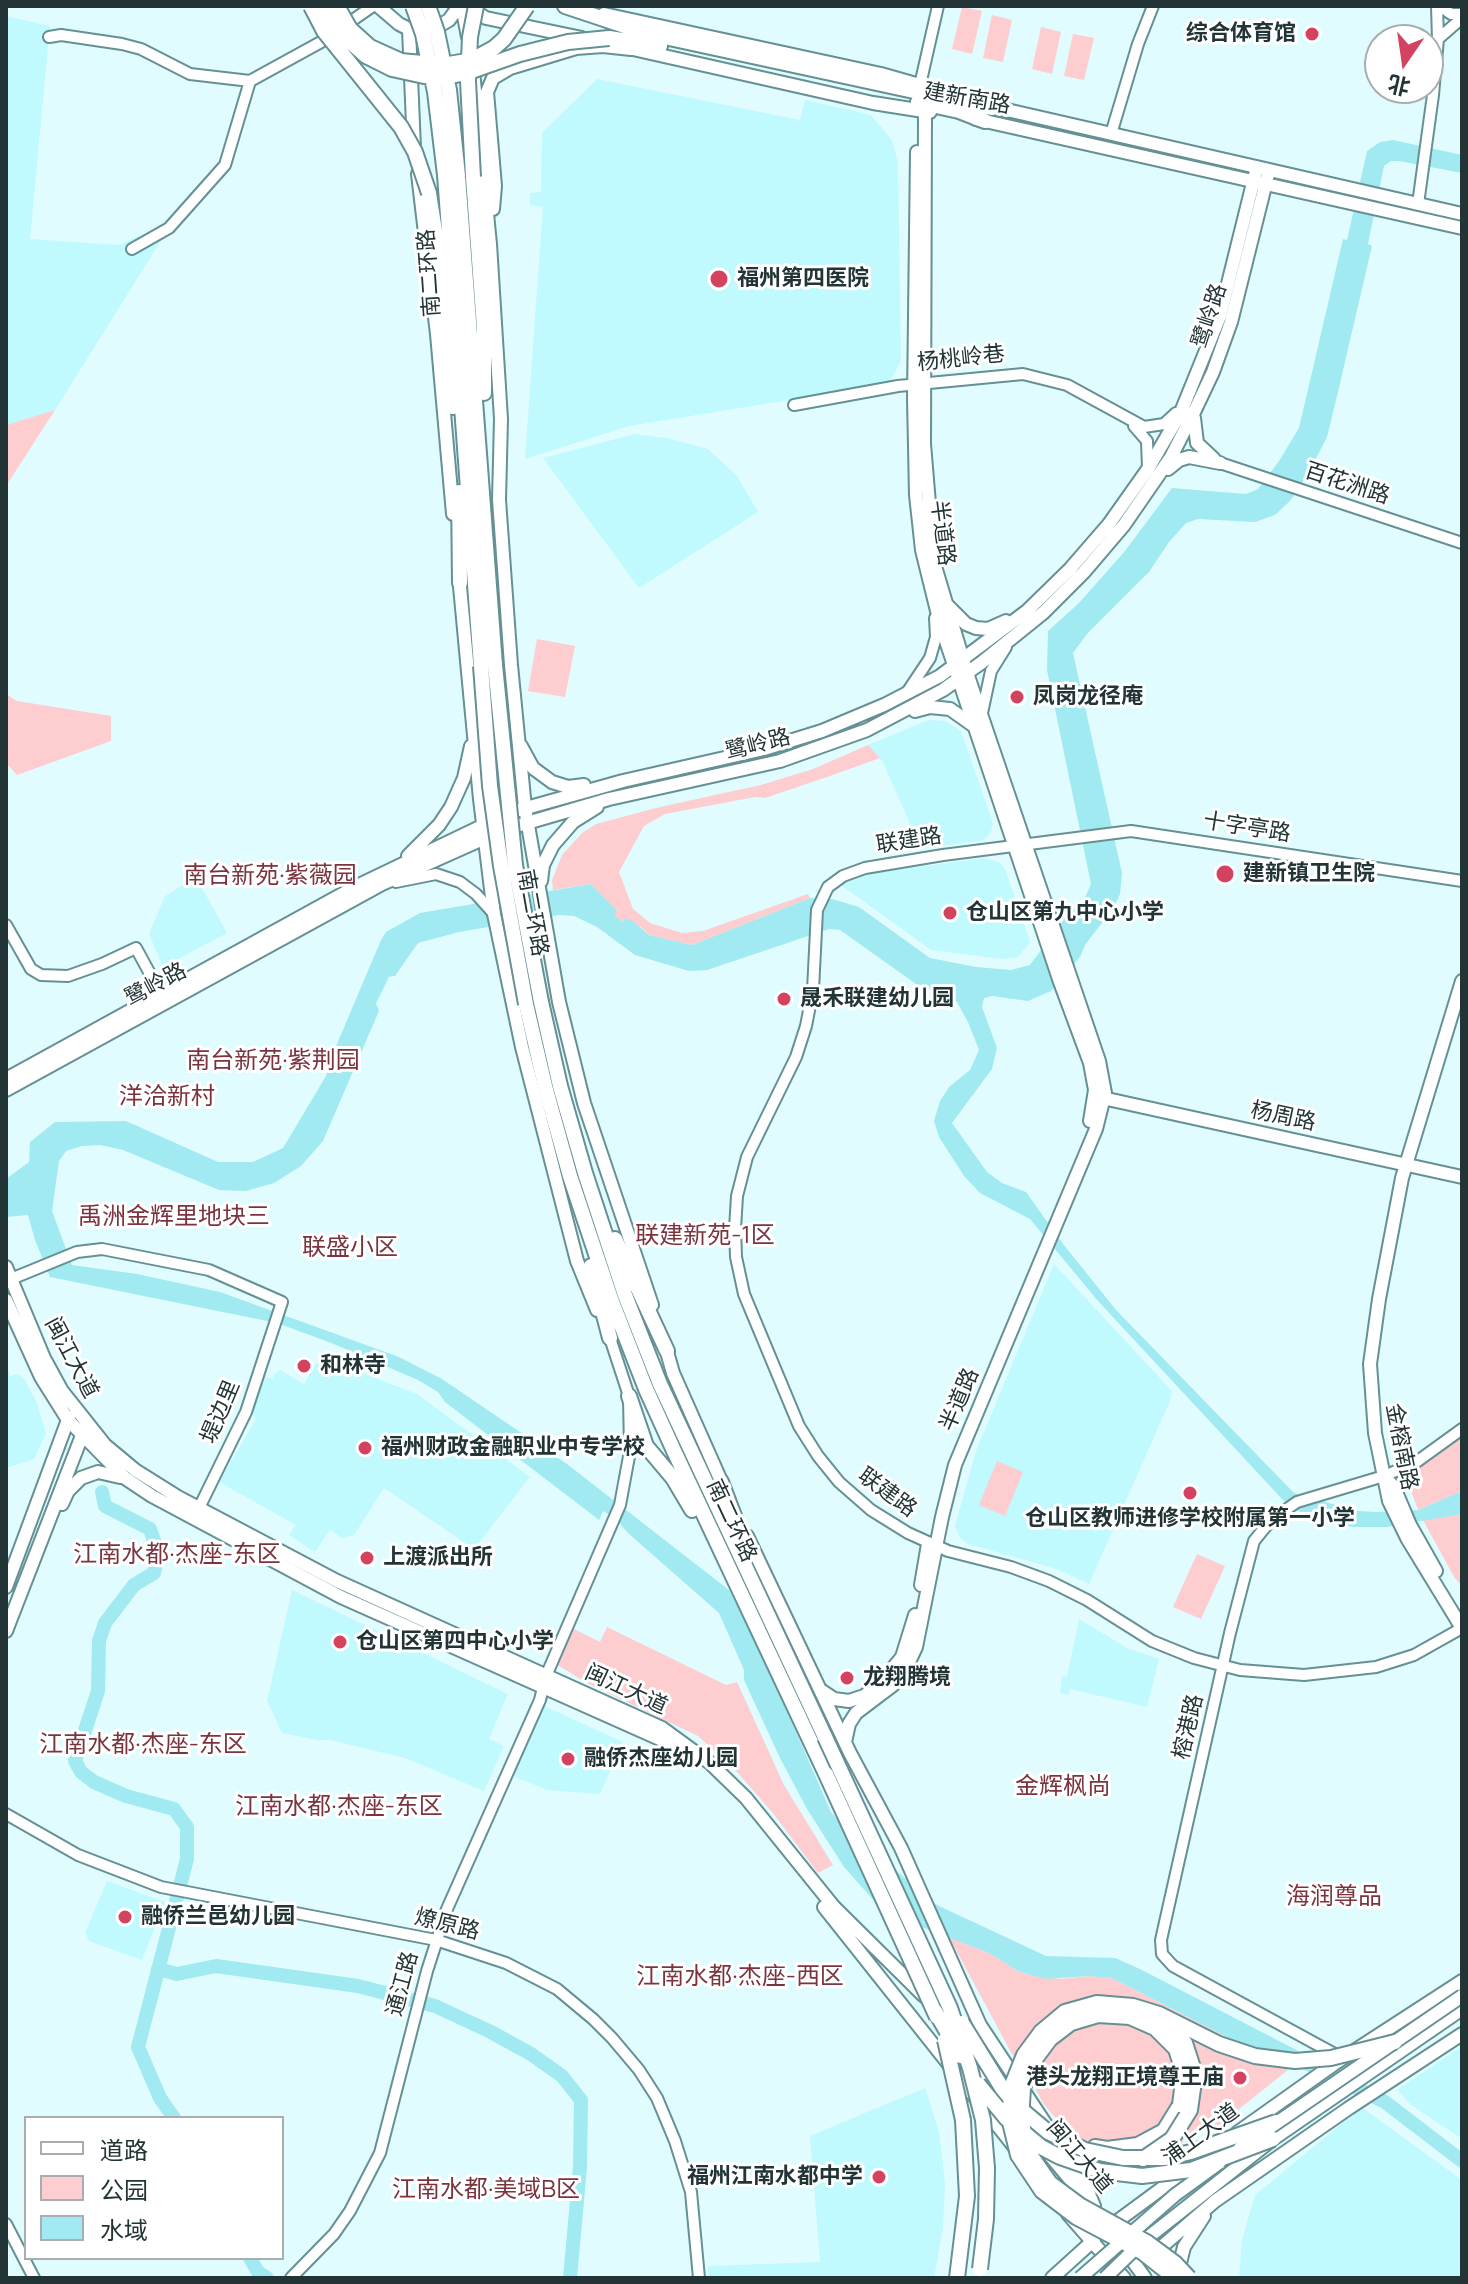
<!DOCTYPE html>
<html>
<head>
<meta charset="utf-8">
<style>
	body { margin:0 }
	#map { position:relative; width:1468px; height:2284px; overflow:hidden; background:#e1fcff; font-family:Manrope,"Noto Sans SC",sans-serif }
	canvas { display:block }
	.frame { position:absolute; inset:0; border:8px solid #223436; pointer-events:none }
	.legend { position:absolute; left:24px; top:2116px; width:260px; height:144px; box-sizing:border-box; background:#fff; border:2px solid #a7aeaf; margin:0; padding:10px 14px; list-style:none; font-size:24px; color:#223436 }
	.legend li { display:flex; align-items:center; gap:16px; height:40px }
	.legend b { width:40px; border:2px solid #a7aeaf }
	.north { position:absolute; left:1364px; top:24px; width:80px; height:80px; box-sizing:border-box; background:#fff; border:2px solid #a7aeaf; border-radius:50%; rotate:193deg; font-size:22px; font-weight:700; line-height:32px; text-align:center; color:#223436 }
	.north::after { content:''; display:block; margin:auto; width:28px; height:36px; background:#d3435f; clip-path:polygon(50% 0,100% 100%,50% 72%,0 100%) }
</style>
</head>
<body>
<div id="map">
<canvas width="1468" height="2284"></canvas>
<div class="frame"></div>
<ul class="legend">
<li><b style="height:10px;background:#fff"></b>道路</li>
<li><b style="height:22px;background:#fdcdd0"></b>公园</li>
<li><b style="height:22px;background:#a1eaf1"></b>水域</li>
</ul>
<div class="north">北</div>
</div>
<script>
const ctx = document.querySelector('canvas').getContext('2d');
ctx.lineJoin = 'round';
function fill(path, color) {
  ctx.fillStyle = color;
  ctx.fill(path, 'evenodd');
}
function shape(rows) {
  const path = new Path2D();
  for (const r of rows) {
    path.moveTo(r[0], r[1]);
    for (let i = 2; i < r.length; i += 2) path.lineTo(r[i], r[i + 1]);
  }
  return path;
}
function strokePath(path, color, width, dash) {
  ctx.strokeStyle = color;
  ctx.lineWidth = width;
  ctx.lineCap = dash ? 'butt' : 'round';
  ctx.setLineDash(dash || []);
  ctx.stroke(path);
}
function drawText(font, color, halo, rows, align = 'center') {
  ctx.font = font + ' Manrope,"Noto Sans SC",sans-serif';
  ctx.lineWidth = 6;
  ctx.setLineDash([]);
  ctx.textBaseline = 'middle';
  ctx.strokeStyle = halo;
  ctx.fillStyle = color;
  for (const [text, x, y, turn = 0] of rows) {
    ctx.save();
    ctx.translate(x, y);
    ctx.rotate((+turn || 0) * Math.PI / 180);
    ctx.textAlign = isNaN(turn) ? turn : align;
    if (halo) ctx.strokeText(text, 0, 0);
    ctx.fillText(text, 0, 0);
    ctx.restore();
  }
}
fill(shape([
	[6,16,50,26,30,239,119,245,139,236,162,239,55,410,6,425],
	[597,79,800,120,805,100,871,115,892,140,898,163,901,361,891,380,881,385,629,426,525,459,543,207,530,205,530,193,541,192,542,133],
	[635,434,667,438,708,449,737,476,758,512,639,588,543,458],
	[928,720,945,721,961,731,993,823,991,832,984,840,921,849,883,762,868,745],
	[984,858,999,862,1005,869,1030,942,1018,957,1004,959,931,950,841,885,867,874],
	[196,877,227,933,163,967,149,934,165,896],
	[1054,1264,1172,1391,1170,1401,1089,1584,1057,1569,968,1544,960,1538,955,1526,976,1451],
	[320,1357,417,1394,530,1477,474,1549,384,1488,354,1535,342,1538,330,1530,315,1552,289,1535,296,1525,219,1482,256,1419,251,1411,264,1377,273,1379,274,1374,280,1370,304,1384],
	[6,1365,10,1376,18,1374,24,1379,37,1403,46,1433,34,1459,6,1468],
	[292,1590,508,1694,489,1739,504,1746,484,1791,405,1758,330,1740,317,1740,282,1733,267,1701],
	[1079,1619,1127,1648,1159,1659,1147,1707,1070,1689,1068,1695,1060,1692,1062,1676,1067,1677],
	[542,1705,623,1742,600,1794,547,1790,513,1776],
	[107,1881,165,1902,142,1960,89,1941,85,1933],
	[1462,2046,1462,2139,1410,2104,1397,2090],
	[925,2088,939,2132,945,2184,943,2228,934,2278,708,2278,708,2266,820,2262,810,2136],
	[1364,2109,1462,2180,1462,2278,1239,2278,1242,2240,1255,2195,1356,2112]
]), '#c0f9fe');
fill(shape([
	[962,7,982,11,972,54,952,49],
	[992,15,1012,20,1003,62,983,58],
	[1041,27,1061,32,1052,74,1032,69],
	[1073,34,1094,38,1084,80,1064,76],
	[55,410,6,486,6,425],
	[537,639,575,646,565,697,528,691],
	[6,694,17,701,111,716,111,741,17,775,6,763],
	[868,745,880,758,827,777,765,798,755,797,665,814,644,826,619,872,633,909,650,923,682,933,703,931,808,894,810,898,692,945,649,935,641,927,623,922,613,915,616,912,591,884,553,890,552,880,562,855,582,833,596,824,660,807,761,785,813,769],
	[1462,1433,1462,1491,1418,1510,1405,1474,1421,1467,1421,1463],
	[997,1461,1023,1472,1005,1516,979,1505],
	[1462,1514,1462,1586,1454,1577,1423,1520],
	[1197,1554,1225,1566,1201,1619,1173,1607],
	[607,1627,726,1685,737,1682,784,1785,833,1865,818,1873,772,1812,737,1772,698,1736,585,1682,556,1664,572,1628,600,1642],
	[949,1937,989,1953,1018,1971,1034,1976,1060,1979,1088,1976,1112,1978,1289,2069,1213,2130,1204,2126,1194,2137,1184,2138,1182,2144,1173,2149,1147,2153,1091,2145,1065,2130,1043,2103,1025,2069,1020,2069]
]), '#fdcdd0');
fill(shape([
	[1393,140,1462,155,1462,173,1399,161,1391,161,1384,166,1368,244,1372,246,1337,396,1327,437,1307,476,1290,501,1275,515,1255,522,1198,519,1186,523,1169,542,1149,572,1087,634,1073,653,1122,873,1120,894,1114,907,1085,945,1080,957,1051,991,1028,1001,992,996,984,998,982,1007,997,1048,992,1069,952,1123,987,1172,1002,1183,1026,1192,1063,1244,1117,1311,1294,1493,1357,1511,1378,1512,1418,1510,1462,1491,1462,1514,1387,1527,1353,1527,1328,1522,1300,1512,1282,1499,1098,1301,1030,1219,980,1193,964,1176,939,1137,934,1121,940,1101,949,1087,970,1070,979,1050,968,1022,953,995,916,984,840,930,829,929,707,970,689,971,635,955,597,927,574,916,559,915,459,932,418,943,395,976,373,979,370,988,379,1011,323,1141,301,1166,274,1183,246,1191,219,1190,123,1150,100,1145,82,1146,66,1151,59,1161,52,1211,72,1265,137,1274,220,1292,399,1357,442,1379,567,1464,729,1590,759,1647,831,1812,843,1826,937,1905,1046,1956,1115,1958,1140,1969,1308,2056,1289,2069,1112,1978,1088,1976,1047,1979,1034,1976,1018,1971,989,1953,885,1913,844,1867,807,1809,780,1758,744,1680,744,1670,719,1613,628,1533,615,1518,603,1511,599,1520,445,1402,438,1392,418,1380,334,1344,277,1323,50,1277,35,1240,28,1215,6,1217,6,1179,29,1162,30,1142,55,1122,126,1121,218,1162,253,1162,283,1148,326,1076,331,1058,381,940,386,932,420,913,591,884,617,911,614,915,623,922,626,918,634,922,649,935,692,945,810,898,832,899,859,907,930,958,976,967,1011,970,1030,965,1065,918,1084,900,1091,884,1047,670,1048,631,1079,603,1125,551,1172,488,1246,494,1258,489,1279,461,1299,428,1343,239,1347,240,1367,151,1380,142]
]), '#a1eaf1');
strokePath(shape([
	[365,1010,389,961],
	[102,1492,105,1506,150,1529,156,1546,157,1560,154,1573,134,1585,105,1623,99,1641,98,1691,75,1761,81,1772,94,1782,126,1796,174,1809,187,1827,187,1859,138,2047,160,2098,174,2118],
	[158,1969,177,1974,216,1966,358,1986,435,2006,489,2031,531,2054,562,2076,581,2100,580,2167,570,2278],
	[1300,2060,1385,2102,1462,2161],
	[250,2258,258,2272,267,2278]
]), '#a1eaf1', 14);
const minor = shape([
	[1440,6,1451,14,1462,14],
	[49,37,61,35,122,44,141,49,190,74,250,81,321,42,373,6],
	[1438,39,1462,18],
	[920,85,938,6],
	[1111,134,1138,44,1153,6],
	[1418,204,1433,95,1438,39,1437,6],
	[132,249,169,228,225,165,250,81],
	[794,405,898,386,1023,374,1067,385,1144,427,1164,424,1176,413],
	[1134,426,1147,441,1148,468],
	[1220,463,1462,543],
	[908,691,930,658,936,637,935,618],
	[982,713,991,671,1006,647],
	[1462,881,1131,831,943,855,865,868,843,876,828,887,817,910,813,990,806,1026,796,1057,747,1157,737,1196,735,1229,736,1257,744,1294,799,1426,818,1456,839,1482,871,1510,908,1533,948,1551,1011,1567,1049,1581,1087,1600,1152,1641,1194,1658,1240,1670,1304,1675,1376,1667,1414,1655,1462,1628],
	[396,882,436,874,460,882,476,894,494,914],
	[6,925,31,969,41,975,68,976,102,964,136,948,161,994],
	[11,1279,77,1252,102,1249,209,1270,282,1302,246,1412,199,1508],
	[6,1814,78,1855,161,1887,436,1940,506,1963,557,1989,593,2019,612,2038,639,2070,657,2098,675,2141,691,2192,699,2278],
	[1340,2057,1173,1966,1162,1954,1161,1940,1230,1633,1254,1541,1271,1520,1297,1502,1384,1476,1415,1463,1462,1429],
	[6,2224,34,2278],
	[291,2278,334,2234,350,2211,380,2153,427,1971,447,1909,540,1700,546,1676,620,1505,630,1451,629,1396,610,1338]
]);
const major = shape([
	[378,6,399,24,409,29,427,29,439,26,449,20,459,6],
	[462,6,468,37],
	[470,8,486,18,582,38],
	[604,14,881,74,937,90],
	[409,29,414,148],
	[624,47,873,103,930,112],
	[473,71,490,244,501,419,499,500,511,665,525,808,559,1002,584,1103,652,1305],
	[985,105,1462,214],
	[976,119,1462,228],
	[917,152,914,398,916,495,922,550,940,623,1060,982,1090,1063,1095,1090,1090,1121],
	[418,174,437,334,453,514],
	[493,209,495,186,487,92,493,78,510,68,576,48,603,46,631,49],
	[1194,418,1197,443,1214,459],
	[1168,469,1179,460,1189,457,1220,463],
	[459,576,480,799,494,914,522,1047,577,1261,597,1310],
	[947,605,966,624,976,628,988,629,1006,621],
	[915,711,930,707,950,709,974,726],
	[521,746,533,768,552,782,568,787,584,785],
	[519,810,623,781,764,749,822,731,884,705,940,676,1027,611,1070,569,1109,524,1148,469,1181,412,1220,316,1257,167],
	[520,825,609,799,780,761,867,730,943,690,981,663,1043,613,1084,572,1124,525,1171,457,1195,410,1213,372,1231,322,1269,170],
	[408,856,439,825,451,807,464,778,471,746],
	[541,881,543,865,553,845,573,822,597,807],
	[1462,981,1402,1178,1379,1299,1370,1364,1375,1433,1389,1501,1407,1538,1462,1628],
	[6,1079,357,886,501,817],
	[6,1090,382,884,503,830],
	[1098,1097,1462,1177],
	[6,1267,44,1358,62,1391,105,1445,135,1470,178,1497,337,1581,662,1728,710,1763,746,1798,834,1907,924,1996],
	[6,1300,41,1377,68,1420,125,1478,152,1496,341,1597,671,1744,684,1752],
	[665,1345,673,1373,725,1490],
	[1384,1476,1394,1487,1410,1525,1436,1571],
	[62,1504,68,1491,81,1478,98,1472,120,1477],
	[747,1536,850,1753,901,1848,980,2025,1084,2182,1094,2206],
	[921,1585,928,1544],
	[6,1587,69,1417],
	[6,1631,83,1433],
	[822,1691,834,1699,849,1701,864,1696,879,1685,902,1657,915,1615],
	[845,1742,849,1724,856,1713,893,1685,908,1664,916,1647,942,1517,955,1465,1096,1129,1105,1093,1099,1061,967,673,934,563,924,444,925,111],
	[824,1907,1017,2150],
	[965,2048,993,2084],
	[1237,2133,1334,2064,1462,1981],
	[1047,2152,1089,2202],
	[1076,2153,1112,2165,1159,2170],
	[1068,2214,1124,2278],
	[1108,2228,1222,2144],
	[1146,2239,1273,2139,1462,2009],
	[1124,2249,1145,2278],
	[1152,2255,1215,2201,1349,2108,1462,2034],
	[1178,2271,1184,2247,1204,2216],
	[1052,2278,1094,2240]
]);
const highway = shape([
	[565,6,646,33,992,108],
	[609,38,660,46],
	[918,102,959,111,985,121],
	[445,175,481,666],
	[458,176,495,665],
	[473,177,484,328,484,393],
	[429,193,435,231,453,407],
	[459,492,460,583],
	[541,1002,560,1086,585,1173,625,1295,660,1384,825,1737],
	[526,1004,546,1090,570,1176,611,1299,646,1389,675,1453,826,1774],
	[615,1239,667,1351],
	[591,1266,610,1338],
	[629,1396,646,1446,673,1478,692,1510],
	[721,1482,747,1550],
	[1095,2147,1107,2149,1138,2145,1164,2131,1180,2105],
	[957,2278,967,2196,963,2120]
]);
strokePath(minor, '#659094', 14);
strokePath(major, '#659094', 16);
strokePath(highway, '#659094', 18);
strokePath(minor, '#fff', 10);
strokePath(major, '#fff', 12);
strokePath(highway, '#fff', 14);
const majorBridge = shape([
	[1240,2148,1462,1996],
	[1080,2278,1175,2195,1219,2163],
	[1105,2278,1140,2244]
]);
const highwayBridge = shape([
	[311,6,324,31,401,127,415,152,429,193],
	[325,6,337,30,366,56,392,69,424,76,446,77,466,73,520,54,568,42,609,38],
	[337,6,350,29,370,47,401,61,443,65,472,60,494,48,504,39,527,6],
	[413,6,423,34,435,92,445,175],
	[428,6,437,32,449,90,458,176],
	[473,177,468,81,470,37,476,6],
	[495,665,515,865,541,1002],
	[481,666,490,786,501,866,526,1004],
	[825,1737,950,2008,970,2068,983,2120,987,2168,986,2219,980,2269],
	[826,1774,937,2017],
	[935,2011,961,2056],
	[962,2023,1002,2088,1016,2105,1048,2132,1085,2150,1123,2158,1165,2158,1191,2152,1276,2122],
	[945,2040,963,2120],
	[978,2084,1006,2118,1041,2147,1060,2157,1100,2171,1142,2176,1191,2170,1273,2139],
	[1180,2105,1184,2074,1176,2049,1155,2028,1130,2017,1098,2015,1071,2023,1050,2039,1033,2062,1023,2088,1021,2120,1029,2153,1050,2183,1081,2206,1148,2243,1175,2263,1189,2278],
	[1143,2159,1172,2139,1190,2110,1195,2074,1185,2043,1162,2019],
	[1175,2278,1142,2252,1076,2217,1042,2191,1018,2155,1009,2118,1012,2085,1024,2055,1041,2032,1065,2012,1097,2003,1133,2006,1159,2014,1219,2044,1255,2056,1295,2061,1331,2058,1395,2042]
]);
strokePath(majorBridge, '#659094', 16, []);
strokePath(highwayBridge, '#659094', 18, []);
strokePath(majorBridge, '#fff', 12);
strokePath(highwayBridge, '#fff', 14);
for (const [x, y, r, color] of [
	[1312,34,8,"#d3435f"],
	[719,279,10,"#d3435f"],
	[1017,697,8,"#d3435f"],
	[1225,874,10,"#d3435f"],
	[950,913,8,"#d3435f"],
	[784,999,8,"#d3435f"],
	[304,1366,8,"#d3435f"],
	[365,1448,8,"#d3435f"],
	[1190,1493,8,"#d3435f"],
	[367,1558,8,"#d3435f"],
	[340,1642,8,"#d3435f"],
	[847,1678,8,"#d3435f"],
	[568,1759,8,"#d3435f"],
	[125,1917,8,"#d3435f"],
	[1240,2078,8,"#d3435f"],
	[879,2177,8,"#d3435f"]
]) {
  const dot = new Path2D();
  dot.arc(x, y, r, 0, 2 * Math.PI);
  ctx.fillStyle = color;
  ctx.fill(dot);
  strokePath(dot, '#fff', 3);
}
drawText('bold 22px', '#223436', '#fff', [
	["综合体育馆",1296,34,"right"],
	["福州第四医院",737,279],
	["凤岗龙径庵",1033,697],
	["建新镇卫生院",1243,874],
	["仓山区第九中心小学",966,913],
	["晟禾联建幼儿园",800,999],
	["和林寺",320,1366],
	["福州财政金融职业中专学校",381,1448],
	["仓山区教师进修学校附属第一小学",1190,1519,"center"],
	["上渡派出所",383,1558],
	["仓山区第四中心小学",356,1642],
	["龙翔腾境",863,1678],
	["融侨杰座幼儿园",584,1759],
	["融侨兰邑幼儿园",141,1917],
	["港头龙翔正境尊王庙",1224,2078,"right"],
	["福州江南水都中学",863,2177,"right"]
], 'left');
drawText('22px', '#223436', '#fff', [
	["建新南路",967,99,10],
	["南二环路",430,273,-94],
	["鹭岭路",1210,316,-72],
	["杨桃岭巷",961,359,-6],
	["百花洲路",1347,484,18],
	["半道路",942,533,83],
	["鹭岭路",758,745,-14],
	["十字亭路",1247,828,9],
	["联建路",909,841,-9],
	["南二环路",532,913,80],
	["鹭岭路",156,985,-28],
	["杨周路",1283,1117,12],
	["闽江大道",71,1358,62],
	["半道路",960,1400,-67],
	["堤边里",221,1412,-67],
	["金榕南路",1401,1447,79],
	["联建路",887,1493,36],
	["南二环路",731,1521,65],
	["闽江大道",626,1690,25],
	["榕港路",1189,1727,-77],
	["燎原路",447,1925,14],
	["通江路",403,1984,-75],
	["浦上大道",1201,2135,-36],
	["闽江大道",1079,2157,50]
]);
drawText('24px', '#7b343e', '#fff', [
	["南台新苑·紫薇园",270,876],
	["南台新苑·紫荆园",273,1061],
	["洋洽新村",167,1097],
	["禹洲金辉里地块三",174,1217],
	["联建新苑-1区",705,1236],
	["联盛小区",350,1248],
	["江南水都·杰座-东区",177,1555],
	["江南水都·杰座-东区",143,1745],
	["金辉枫尚",1063,1787],
	["江南水都·杰座-东区",339,1807],
	["海润尊品",1334,1897],
	["江南水都·杰座-西区",740,1977],
	["江南水都·美域B区",486,2190]
]);
</script>
</body>
</html>
